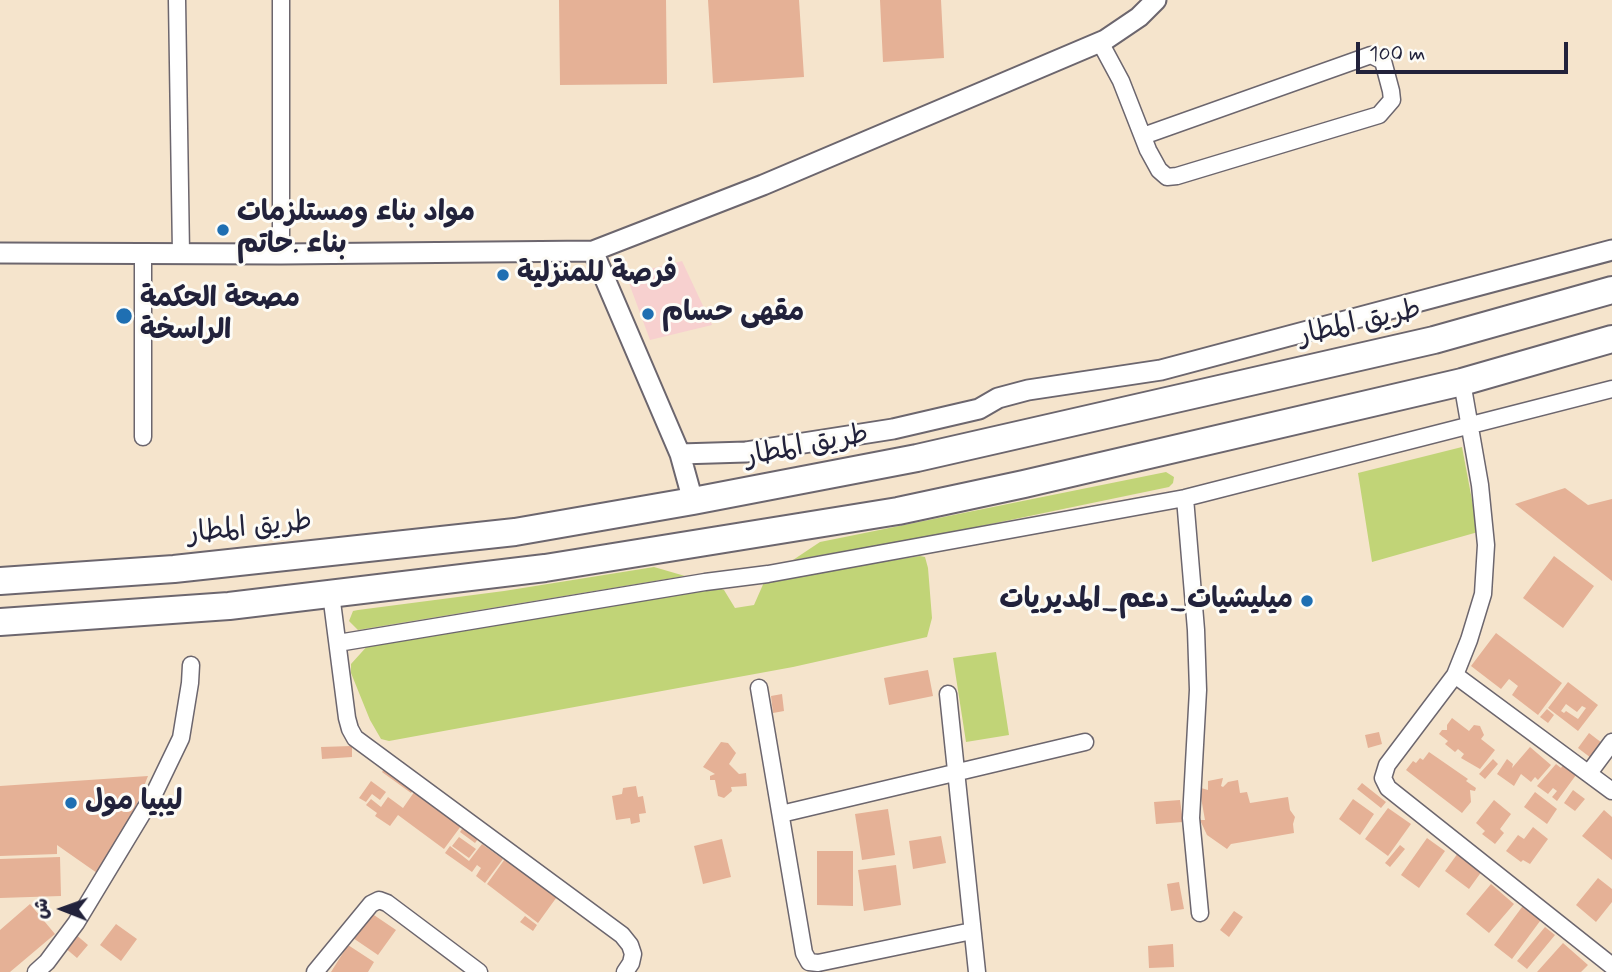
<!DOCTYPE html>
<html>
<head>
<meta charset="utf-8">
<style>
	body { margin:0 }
	#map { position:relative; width:1612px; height:972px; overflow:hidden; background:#f5e4cc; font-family:Mynerve,"Playpen Sans Arabic",sans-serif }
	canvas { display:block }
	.north { position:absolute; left:28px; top:874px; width:70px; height:70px; -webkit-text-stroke:5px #fdfcf7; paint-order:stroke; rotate:271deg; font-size:19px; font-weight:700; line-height:28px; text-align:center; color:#22223b }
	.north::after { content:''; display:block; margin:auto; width:24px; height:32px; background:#22223b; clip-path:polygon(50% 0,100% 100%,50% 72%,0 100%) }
	.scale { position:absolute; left:1356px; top:42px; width:212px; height:32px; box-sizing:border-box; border:4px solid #22223b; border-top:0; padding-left:9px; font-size:21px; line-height:24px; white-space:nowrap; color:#22223b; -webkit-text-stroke:5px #fdfcf7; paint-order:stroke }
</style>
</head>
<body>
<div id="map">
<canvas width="1612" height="972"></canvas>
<div class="north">ش</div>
<div class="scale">100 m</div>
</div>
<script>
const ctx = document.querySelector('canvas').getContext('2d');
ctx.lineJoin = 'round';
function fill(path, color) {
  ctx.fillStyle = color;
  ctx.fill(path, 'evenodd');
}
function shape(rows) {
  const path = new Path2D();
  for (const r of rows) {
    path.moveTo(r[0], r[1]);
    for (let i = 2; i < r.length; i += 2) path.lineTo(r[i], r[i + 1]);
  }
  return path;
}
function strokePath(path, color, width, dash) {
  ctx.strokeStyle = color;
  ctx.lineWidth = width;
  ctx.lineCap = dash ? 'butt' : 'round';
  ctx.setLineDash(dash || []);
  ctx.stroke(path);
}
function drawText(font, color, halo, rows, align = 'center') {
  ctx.font = font + ' Mynerve,"Playpen Sans Arabic",sans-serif';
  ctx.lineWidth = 6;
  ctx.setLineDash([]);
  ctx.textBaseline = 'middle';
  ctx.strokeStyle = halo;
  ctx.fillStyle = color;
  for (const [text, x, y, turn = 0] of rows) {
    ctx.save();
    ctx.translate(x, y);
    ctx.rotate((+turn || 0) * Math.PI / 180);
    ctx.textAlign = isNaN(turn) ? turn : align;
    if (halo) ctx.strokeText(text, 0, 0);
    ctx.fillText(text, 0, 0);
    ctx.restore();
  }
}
fill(shape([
	[682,261,712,325,650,340,626,275]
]), '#f7d0cf');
fill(shape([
	[1462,447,1478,532,1372,562,1358,473],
	[1166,472,1174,477,1173,483,1169,487,938,535,793,560,820,542],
	[920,556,925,557,928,568,932,618,927,637,793,667,389,741,381,739,370,720,351,673,351,664,370,643,716,587,724,590,735,608,754,605,765,580],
	[654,567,685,576,358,630,349,621,353,611,358,610,504,591],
	[996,652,1009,735,966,742,953,658]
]), '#c1d477');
fill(shape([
	[559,0,666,0,667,84,560,85],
	[708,0,799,0,804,77,713,83],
	[880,0,941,0,944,58,883,62],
	[1565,488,1588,505,1612,499,1612,581,1515,504],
	[1554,556,1594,586,1563,628,1523,598],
	[1496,633,1562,683,1538,715,1512,695,1518,686,1509,679,1501,689,1471,666],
	[928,670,933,696,889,705,884,678],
	[1568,682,1598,705,1578,731,1548,708],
	[1566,704,1577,712,1582,706,1586,708,1578,719,1566,711,1564,713,1561,711],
	[782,694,784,711,773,713,771,696],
	[1547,709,1554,715,1548,723,1540,717],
	[1452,718,1469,731,1474,725,1480,726,1484,735,1481,739,1495,750,1480,769,1461,758,1464,754,1458,749,1455,752,1445,744,1448,741,1439,734,1442,730,1447,730,1447,725],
	[1379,732,1382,744,1368,748,1365,735],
	[1589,733,1602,743,1591,758,1578,748],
	[721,742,728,743,736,753,729,764,739,774,746,773,747,786,731,787,732,791,724,798,718,796,715,780,710,780,710,776,715,774,703,767],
	[352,746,352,757,322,759,321,747],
	[1530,747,1551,765,1538,780,1535,777,1531,782,1521,774,1514,786,1497,774,1507,759,1513,764,1512,768],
	[1429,752,1468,779,1466,781,1476,788,1475,791,1470,790,1471,802,1462,813,1406,770,1413,761,1416,763,1420,758,1423,760],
	[1493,759,1498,764,1485,779,1479,774],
	[388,764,417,784,411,793,382,772],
	[1556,764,1561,768,1563,765,1576,775,1557,801,1552,797,1557,791,1553,788,1548,794,1537,786],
	[148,776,127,829,97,873,57,845,57,854,0,856,0,786],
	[1223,778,1221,786,1223,787,1228,782,1238,780,1240,793,1247,792,1250,803,1288,797,1290,810,1295,817,1293,824,1294,833,1231,844,1227,849,1207,835,1200,820,1205,820,1200,792,1201,788,1208,790,1208,781],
	[371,781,386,792,380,800,372,794,366,802,359,798],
	[1362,783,1386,802,1381,808,1357,789],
	[636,786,638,797,643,796,646,813,639,814,640,822,631,824,630,818,616,820,612,796,622,794,623,788],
	[417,788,464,822,444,849,398,815,390,826,375,816,377,813,366,805,371,799,381,807,388,797,403,808],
	[1573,790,1585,799,1575,811,1564,803],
	[1535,792,1557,809,1547,824,1524,807],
	[1353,799,1374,814,1360,835,1339,819],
	[1180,800,1183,822,1156,824,1154,802],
	[1494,800,1511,814,1500,829,1504,833,1495,844,1482,834,1485,831,1476,823],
	[1388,808,1411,824,1388,856,1365,839],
	[888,809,895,855,862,860,855,814],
	[1604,810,1612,817,1612,860,1582,836],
	[465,824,481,835,475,843,460,832],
	[1533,827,1548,839,1530,864,1523,860,1521,862,1506,851,1518,835,1524,839],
	[941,836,946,863,913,869,909,841],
	[459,837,476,849,469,858,452,846],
	[1427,838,1445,851,1419,888,1401,875],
	[722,839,731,877,703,884,694,846],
	[482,844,503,859,485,883,476,876,481,868,477,865,472,872,445,853,450,846,469,861],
	[1400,845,1405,849,1390,867,1385,863],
	[817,851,853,851,853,906,817,905],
	[1458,853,1482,871,1469,889,1445,871],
	[507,856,559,894,538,923,487,884],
	[60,857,61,896,0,898,0,859],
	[896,865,901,905,864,911,858,870],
	[1598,878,1612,889,1612,902,1596,922,1576,905],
	[1179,882,1184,909,1171,911,1167,884],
	[1491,884,1514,904,1489,933,1466,914],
	[1525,903,1543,917,1512,959,1494,945],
	[30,904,55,934,10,972,0,972,0,930],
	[1234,911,1243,917,1229,937,1220,930],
	[371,913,396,930,378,955,353,938],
	[525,916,537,925,533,931,520,922],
	[116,924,137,939,121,961,100,945],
	[1545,927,1555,935,1527,969,1517,961],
	[74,933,88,945,77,958,64,947],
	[1563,943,1588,965,1581,972,1537,972],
	[1173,944,1174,967,1149,968,1148,946],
	[348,945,374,962,368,972,331,972]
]), '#e5b196');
const minor = shape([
	[177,0,181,253],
	[281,0,281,254],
	[1100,42,1121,81,1148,150,1159,170,1167,177,1177,176,1379,115,1392,100,1391,91,1383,61,1371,55,1143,136],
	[143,253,143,437],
	[1462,382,1480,485,1486,545,1483,594,1469,640,1455,675,1387,765,1383,778,1388,788,1612,966],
	[1185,498,1196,630,1198,690,1191,818,1200,913],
	[331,594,347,718,350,729,355,738,622,935,630,945,633,954,631,963,625,972],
	[338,643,705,582,768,574,1185,498,1612,389],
	[1455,675,1612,791],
	[759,688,804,953,809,962,818,963,972,931],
	[948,694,977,972],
	[1589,773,1612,742],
	[781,814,1085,742],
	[36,972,47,962,76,923,154,794,181,738,190,683,191,665],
	[315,972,371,904,379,900,387,903,479,972]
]);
const tertiary = shape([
	[593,251,680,454,693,501],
	[0,253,281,254,593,251,763,185,1105,40,1139,17,1156,0],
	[680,454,746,452,893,429,979,409,998,398,1028,390,1161,370,1612,250]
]);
const trunk = shape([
	[0,581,174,569,515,532,693,501,917,458,1434,340,1612,290],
	[0,622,229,606,545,568,898,511,1024,484,1462,382,1612,339]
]);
strokePath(minor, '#6c666e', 19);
strokePath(tertiary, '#6c666e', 23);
strokePath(trunk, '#6c666e', 30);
strokePath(minor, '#fff', 16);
strokePath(tertiary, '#fff', 19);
strokePath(trunk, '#fff', 26);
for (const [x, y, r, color] of [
	[223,230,7,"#1f6fb2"],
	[503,275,7,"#1f6fb2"],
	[648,314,7,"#1f6fb2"],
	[124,316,9,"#1f6fb2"],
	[1307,601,7,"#1f6fb2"],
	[71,803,7,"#1f6fb2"]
]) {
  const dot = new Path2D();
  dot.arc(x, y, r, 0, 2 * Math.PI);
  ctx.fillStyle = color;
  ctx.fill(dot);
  strokePath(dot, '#fdfcf7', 2.5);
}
drawText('bold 28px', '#22223b', '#fdfcf7', [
	["مواد بناء ومستلزمات",237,214],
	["بناء .حاتم",237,246],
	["فرصة للمنزلية",517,275],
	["مصحة الحكمة",140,300],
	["الراسخة",140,332],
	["مقهى حسام",662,314],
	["ميليشيات_دعم_المديريات",1293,601,"right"],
	["ليبيا مول",85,803]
], 'left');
drawText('28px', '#22223b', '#fdfcf7', [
	["طريق المطار",1360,324,-13],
	["طريق المطار",807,447,-11],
	["طريق المطار",250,529,-6]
]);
</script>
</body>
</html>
